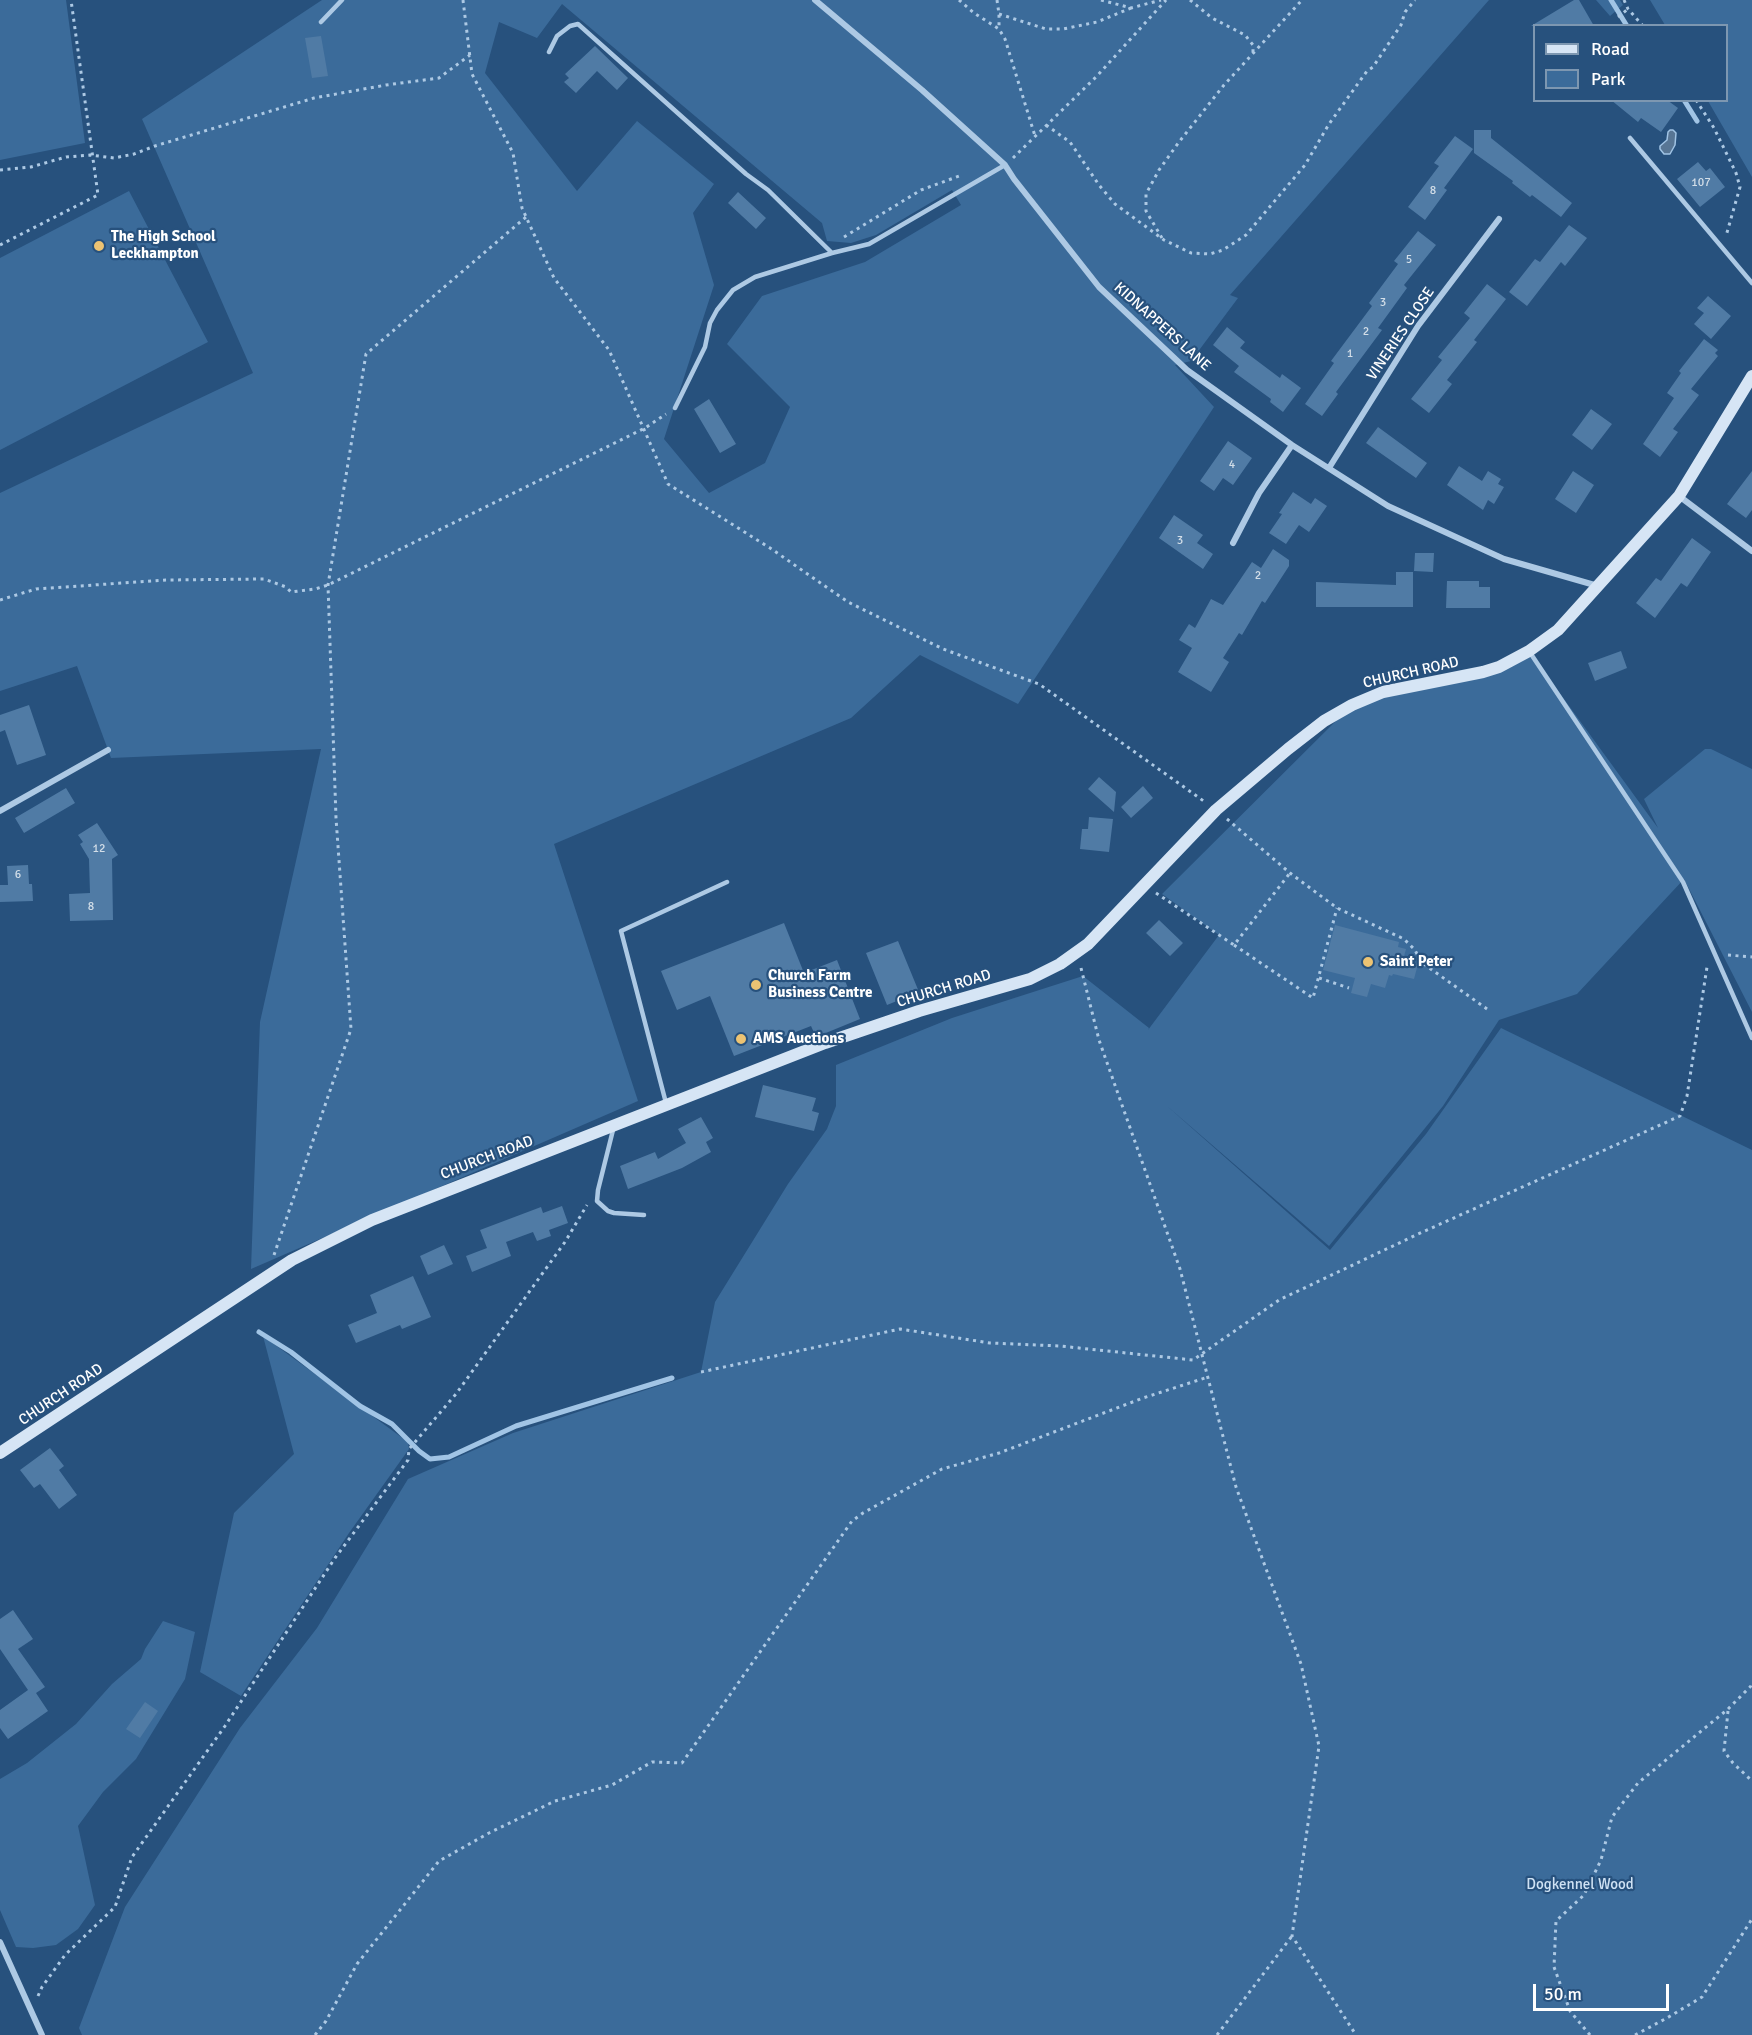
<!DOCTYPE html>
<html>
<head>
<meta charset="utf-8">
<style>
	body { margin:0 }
	#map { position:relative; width:1752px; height:2035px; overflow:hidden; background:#27517d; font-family:Signika,sans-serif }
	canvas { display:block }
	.legend { position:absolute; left:1533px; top:24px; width:195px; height:78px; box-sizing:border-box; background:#27517d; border:2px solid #7d97b1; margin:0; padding:8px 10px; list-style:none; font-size:18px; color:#fff }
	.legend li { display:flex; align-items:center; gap:12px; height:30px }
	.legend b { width:30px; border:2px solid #7d97b1 }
	.scale { position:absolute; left:1533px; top:1984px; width:136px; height:27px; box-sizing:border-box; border:3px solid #fff; border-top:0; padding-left:8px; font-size:18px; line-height:21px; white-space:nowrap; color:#fff; -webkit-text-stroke:4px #27517d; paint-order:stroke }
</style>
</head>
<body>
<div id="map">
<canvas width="1752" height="2035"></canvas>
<ul class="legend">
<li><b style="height:8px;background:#d6e5f5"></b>Road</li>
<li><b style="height:16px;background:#3b6b9a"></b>Park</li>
</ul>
<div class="scale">50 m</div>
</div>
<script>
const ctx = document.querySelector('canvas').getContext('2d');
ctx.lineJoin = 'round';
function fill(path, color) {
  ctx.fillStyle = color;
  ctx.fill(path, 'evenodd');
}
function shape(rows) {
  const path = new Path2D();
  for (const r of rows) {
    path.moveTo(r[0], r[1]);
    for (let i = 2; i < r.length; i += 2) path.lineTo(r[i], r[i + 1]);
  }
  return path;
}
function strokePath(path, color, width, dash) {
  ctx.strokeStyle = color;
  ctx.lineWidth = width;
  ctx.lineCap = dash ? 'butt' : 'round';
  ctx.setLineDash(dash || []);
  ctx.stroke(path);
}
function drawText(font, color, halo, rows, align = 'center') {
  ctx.font = font + ' Signika,sans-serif';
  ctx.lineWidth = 4.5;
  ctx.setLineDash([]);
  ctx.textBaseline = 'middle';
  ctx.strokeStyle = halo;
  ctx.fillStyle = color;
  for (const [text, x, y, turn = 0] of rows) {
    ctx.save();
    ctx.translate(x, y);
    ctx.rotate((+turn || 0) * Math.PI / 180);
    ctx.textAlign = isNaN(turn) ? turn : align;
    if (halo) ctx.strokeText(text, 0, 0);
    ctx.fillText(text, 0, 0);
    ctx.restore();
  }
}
fill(shape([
	[0,0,66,0,85,143,0,160],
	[322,0,1489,0,1230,295,1238,298,1191,361,1175,365,1214,407,1018,704,920,655,851,718,554,844,638,1101,251,1269,260,1022,321,749,111,758,77,666,0,691,0,493,253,373,142,119],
	[562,4,822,223,827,241,851,243,876,235,952,190,961,205,865,262,762,296,727,344,790,407,765,463,709,493,664,439,714,285,693,213,714,184,637,121,577,191,485,73,499,22,537,38],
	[1596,0,1620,0,1623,5,1610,16],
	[1650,0,1752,0,1752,177,1708,101,1726,100,1726,26,1665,25],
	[129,191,208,342,0,450,0,258],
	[1529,651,1658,828,1644,799,1705,749,1711,749,1752,769,1752,1012,1684,879,1577,994,1499,1020,1443,1106,1329,1246,1167,1106,1330,1250,1426,1134,1501,1028,1752,1150,1752,2035,82,2035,79,2028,125,1907,240,1728,317,1628,408,1479,513,1433,701,1372,715,1302,788,1184,827,1129,836,1106,836,1065,952,1018,1083,976,1149,1028,1148,1030,1219,935,1162,894,1352,705,1483,672],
	[263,1336,408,1442,409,1449,349,1533,241,1696,200,1672,234,1513,294,1454],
	[163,1621,195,1632,185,1679,136,1759,103,1792,78,1826,95,1905,78,1929,56,1945,33,1948,16,1947,0,1910,0,1779,27,1763,76,1724,112,1684,141,1659,145,1649]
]), '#3b6b9a');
const water = shape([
	[1670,130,1673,130,1676,133,1675,145,1670,154,1664,154,1660,149,1660,146,1667,140,1668,132,1670,130]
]);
fill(water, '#587695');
strokePath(water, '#a1c4e5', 1.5);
strokePath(shape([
	[1611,0,1627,26],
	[1684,100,1697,121],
	[259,1332,291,1352,360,1406,392,1424,419,1451,430,1459,449,1457,516,1426,672,1378]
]), '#a1c4e5', 5);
fill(shape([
	[1574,0,1579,0,1594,26,1531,26],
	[321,36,328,76,312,78,305,38],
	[595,46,628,78,617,90,597,71,576,93,564,82,569,78,565,74],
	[1611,100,1667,100,1678,108,1661,132,1641,118,1638,122],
	[1474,130,1491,130,1491,138,1572,203,1561,217,1532,195,1530,197,1512,183,1513,181,1474,153],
	[1455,136,1473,149,1444,188,1447,190,1425,220,1408,207,1439,166,1434,163],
	[1698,162,1706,171,1710,168,1725,187,1700,207,1677,179],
	[738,192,766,218,756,229,728,203],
	[1569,225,1587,238,1565,266,1561,262,1527,306,1509,292,1535,259,1540,262],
	[1418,231,1436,245,1404,285,1407,288,1378,328,1382,330,1336,392,1338,394,1322,416,1305,404,1334,363,1331,361,1372,306,1369,303,1398,264,1394,261],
	[1487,284,1506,299,1474,340,1477,342,1447,380,1452,384,1429,413,1411,399,1442,360,1438,357,1470,318,1464,313],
	[1708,296,1731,316,1711,339,1694,324,1704,313,1697,308],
	[1227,327,1245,342,1240,348,1280,378,1282,374,1301,388,1283,412,1270,402,1271,399,1234,372,1239,366,1213,345],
	[1704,339,1718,350,1715,353,1718,356,1691,389,1699,395,1673,429,1678,432,1660,457,1643,444,1674,398,1667,393,1681,373,1679,371],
	[709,399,736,444,720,453,694,409],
	[1591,409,1612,424,1592,450,1572,435],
	[1378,427,1427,463,1416,478,1366,443],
	[1228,441,1252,458,1233,485,1223,478,1214,491,1200,481],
	[1459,466,1482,481,1488,471,1501,479,1498,484,1504,487,1494,504,1488,500,1483,510,1447,485],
	[1573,471,1594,485,1576,513,1555,499],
	[1752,471,1752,510,1746,518,1727,504],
	[1293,492,1311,504,1315,498,1327,506,1309,532,1299,525,1286,544,1269,533,1282,514,1279,513],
	[1174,515,1203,535,1197,543,1213,554,1203,569,1159,538],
	[1692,538,1711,552,1687,587,1681,583,1655,618,1636,603,1656,578,1661,581],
	[1273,549,1289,560,1289,566,1265,603,1262,601,1242,635,1239,633,1223,658,1229,662,1211,692,1178,672,1192,648,1179,640,1189,624,1195,628,1211,599,1223,605,1252,562,1261,568],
	[1415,553,1434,553,1433,572,1414,571],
	[1396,572,1413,572,1413,607,1316,607,1316,582,1396,585],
	[1447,581,1479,581,1479,587,1490,587,1490,608,1446,608],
	[1621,651,1627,668,1595,681,1588,663],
	[29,705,46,755,17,765,5,730,0,732,0,715],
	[1099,777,1116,792,1114,812,1088,789],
	[1143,786,1153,798,1131,818,1121,807],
	[66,788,75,803,24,833,15,818],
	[1089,817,1113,819,1109,852,1080,849,1082,829,1088,829],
	[97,823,118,855,112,859,113,920,70,921,69,894,90,893,89,859,80,844,83,842,78,835],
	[28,865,29,884,32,884,33,901,0,902,0,885,8,885,7,866],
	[1159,920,1183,943,1170,956,1146,933],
	[784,923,804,973,837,960,860,1019,816,1037,811,1026,734,1056,710,996,677,1010,661,971],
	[1335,925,1399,942,1398,947,1406,949,1403,960,1418,964,1414,979,1393,974,1392,976,1389,975,1385,988,1371,984,1367,997,1351,993,1355,978,1323,970],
	[898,941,919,992,887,1005,866,953],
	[763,1085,816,1098,812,1111,819,1113,814,1131,755,1117],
	[701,1117,713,1138,706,1142,711,1152,682,1168,628,1189,620,1166,655,1152,658,1159,686,1143,678,1129],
	[562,1206,568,1223,549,1230,551,1236,537,1241,533,1232,506,1242,511,1256,472,1272,466,1256,487,1248,480,1230,541,1207,543,1213],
	[444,1245,453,1264,428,1275,420,1256],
	[413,1276,431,1317,402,1329,400,1325,356,1343,348,1325,377,1313,370,1295],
	[50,1448,64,1466,59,1470,77,1495,59,1509,40,1484,34,1488,20,1470],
	[13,1610,33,1639,18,1649,45,1687,36,1693,48,1711,8,1739,0,1728,0,1710,28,1690,0,1649,0,1619],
	[145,1702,158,1711,140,1738,126,1729]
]), '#507ba5');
strokePath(shape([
	[463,0,472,74,513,153,522,208,554,278,609,350,668,484,770,548,848,602,943,649,1039,684,1205,802],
	[959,0,974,13,999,29,1005,39,1035,136],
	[997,0,999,14,999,29],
	[1101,0,1131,8,1161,0],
	[1190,0,1212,18,1245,35,1253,45,1253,53],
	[1624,0,1628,9,1643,26],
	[999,14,1046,29,1063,29,1097,22,1131,8],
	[1618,17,1628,9],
	[1696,100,1714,128,1736,173,1740,187,1726,236],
	[1046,125,1070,142,1099,185,1115,204,1164,240,1191,253,1210,254,1223,250,1246,235,1305,165,1329,124,1367,71,1373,67,1401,25,1405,12,1415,0],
	[1013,158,1097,76,1166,0],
	[0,170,31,167,66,157,90,155,114,158,134,154,155,146,314,98,386,85,439,78,470,55],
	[844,237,921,190,962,175],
	[1162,238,1146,211,1146,194,1159,170,1179,142,1224,85,1302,0],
	[0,245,98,195,71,0],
	[0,600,36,589,166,580,264,579,286,587,291,592,315,589,328,585,645,428,666,414],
	[1227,819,1290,873,1337,908,1404,939,1415,950,1421,962,1487,1009],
	[1156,893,1234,945,1290,873],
	[1234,945,1313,998,1337,908],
	[1728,955,1752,957],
	[1081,968,1099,1040,1180,1269,1236,1487,1301,1664,1319,1746,1292,1936,1356,2035],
	[1319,978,1349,988],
	[274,1255,351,1029,336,818,328,585,366,354,526,217],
	[701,1372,900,1329,990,1343,1060,1346,1193,1360,1279,1300,1416,1235,1680,1116,1687,1096,1707,967],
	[1728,1711,1724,1751,1733,1763,1752,1781],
	[38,1996,42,1987,65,1955,115,1907,132,1857,225,1726,335,1558,408,1460,409,1449,456,1394,565,1242,587,1205],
	[315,2035,326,2021,357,1964,439,1861,489,1833,555,1801,612,1785,652,1762,682,1763,852,1521,863,1513,942,1469,999,1453,1143,1398,1208,1377],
	[1217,2035,1292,1936],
	[1590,2035,1570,2011,1554,1967,1556,1921,1584,1895,1601,1860,1612,1817,1638,1783,1728,1709,1751,1686,1752,1681],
	[1635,2035,1667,2018,1702,1997,1752,1919]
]), '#adc9e4', 3, [3, 4.5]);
strokePath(shape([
	[321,22,342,0],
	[549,52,557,36,570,26,578,24,746,174,768,190,832,253],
	[1630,138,1752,283],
	[675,408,705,347,710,323,717,310,733,290,755,277,832,253,869,244,1005,165],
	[1529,651,1683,882,1752,1038],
	[666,1103,621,931,727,882],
	[614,1126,598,1190,597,1201,608,1211,614,1213,644,1215]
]), '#adc9e4', 4.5);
strokePath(shape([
	[815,0,922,90,1005,165,1014,179,1099,287,1187,370,1292,445,1388,506,1504,559,1598,586],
	[1329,468,1418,326,1499,219],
	[1679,496,1752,551],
	[1233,543,1259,493,1292,445],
	[0,811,108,750],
	[0,1942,42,2035]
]), '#adc9e4', 6);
strokePath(shape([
	[0,1453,292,1260,372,1220,825,1043,919,1011,1030,979,1060,964,1088,944,1216,810,1288,749,1324,721,1352,705,1383,692,1483,672,1499,667,1529,651,1558,630,1679,496,1752,376]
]), '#d6e5f5', 12);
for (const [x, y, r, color] of [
	[99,246,6,"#ecc373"],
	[1368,962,6,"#ecc373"],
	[756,985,6,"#ecc373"],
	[741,1039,6,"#ecc373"]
]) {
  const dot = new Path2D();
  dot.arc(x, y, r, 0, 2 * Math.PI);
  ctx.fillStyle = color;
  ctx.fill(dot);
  strokePath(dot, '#27517d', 2);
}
drawText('12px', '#d3dee8', null, [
	["107",1701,183],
	["8",1433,191],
	["5",1409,260],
	["3",1383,303],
	["2",1366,332],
	["1",1350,354],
	["4",1232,465],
	["3",1180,541],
	["2",1258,576],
	["12",99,849],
	["6",18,875],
	["8",91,907]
]);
drawText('bold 15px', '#fff', '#27517d', [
	["The High School",111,237],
	["Leckhampton",111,254],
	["Saint Peter",1380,962],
	["Church Farm",768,976],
	["Business Centre",768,993],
	["AMS Auctions",753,1039]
], 'left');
drawText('15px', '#fff', '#27517d', [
	["KIDNAPPERS LANE",1162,327,42],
	["VINERIES CLOSE",1401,334,-56],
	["CHURCH ROAD",1411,673,-13],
	["CHURCH ROAD",944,989,-17],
	["CHURCH ROAD",487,1158,-21],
	["CHURCH ROAD",61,1395,-34]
]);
drawText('15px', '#cfe2f4', '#27517d', [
	["Dogkennel Wood",1580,1885]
]);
</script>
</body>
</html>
